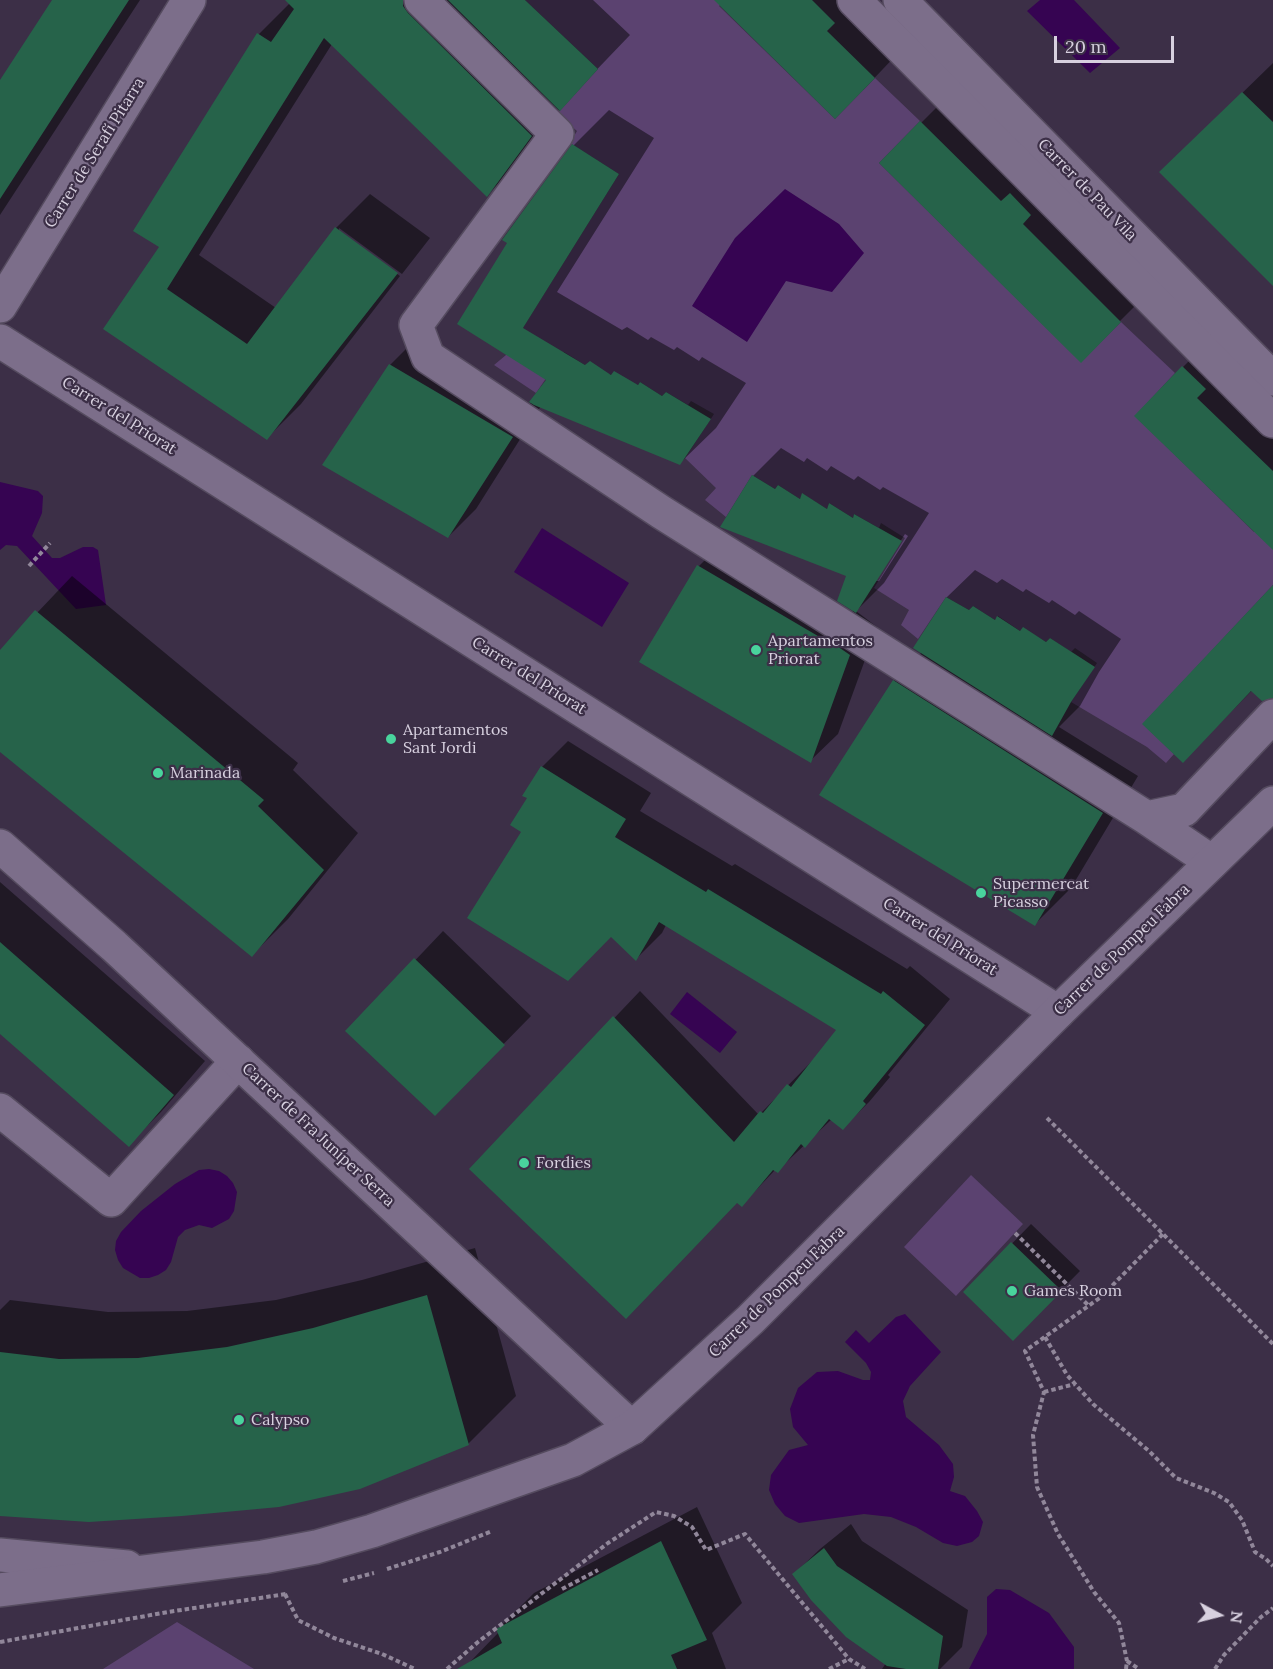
<!DOCTYPE html>
<html>
<head>
<meta charset="utf-8">
<style>
	body { margin:0 }
	#map { position:relative; width:1273px; height:1669px; overflow:hidden; background:#3c2f47; font-family:Lora,serif }
	canvas { display:block }
	.north { position:absolute; left:1189px; top:1585px; width:60px; height:60px; -webkit-text-stroke:4px #3c2f47; paint-order:stroke; rotate:97deg; font-size:16px; font-weight:700; line-height:24px; text-align:center; color:#d7d0df }
	.north::after { content:''; display:block; margin:auto; width:21px; height:27px; background:#d7d0df; clip-path:polygon(50% 0,100% 100%,50% 72%,0 100%) }
	.scale { position:absolute; left:1054px; top:36px; width:120px; height:27px; box-sizing:border-box; border:3px solid #d7d0df; border-top:0; padding-left:8px; font-size:18px; line-height:21px; white-space:nowrap; color:#d7d0df; -webkit-text-stroke:4px #3c2f47; paint-order:stroke }
</style>
</head>
<body>
<div id="map">
<canvas width="1273" height="1669"></canvas>
<div class="north">N</div>
<div class="scale">20 m</div>
</div>
<script>
const ctx = document.querySelector('canvas').getContext('2d');
ctx.lineJoin = 'round';
function fill(path, color) {
  ctx.fillStyle = color;
  ctx.fill(path, 'evenodd');
}
function shape(rows) {
  const path = new Path2D();
  for (const r of rows) {
    path.moveTo(r[0], r[1]);
    for (let i = 2; i < r.length; i += 2) path.lineTo(r[i], r[i + 1]);
  }
  return path;
}
function strokePath(path, color, width, dash) {
  ctx.strokeStyle = color;
  ctx.lineWidth = width;
  ctx.lineCap = dash ? 'butt' : 'round';
  ctx.setLineDash(dash || []);
  ctx.stroke(path);
}
function drawText(font, color, halo, rows, align = 'center') {
  ctx.font = font + ' Lora,serif';
  ctx.lineWidth = 4.5;
  ctx.setLineDash([]);
  ctx.textBaseline = 'middle';
  ctx.strokeStyle = halo;
  ctx.fillStyle = color;
  for (const [text, x, y, turn = 0] of rows) {
    ctx.save();
    ctx.translate(x, y);
    ctx.rotate((+turn || 0) * Math.PI / 180);
    ctx.textAlign = isNaN(turn) ? turn : align;
    if (halo) ctx.strokeText(text, 0, 0);
    ctx.fillText(text, 0, 0);
    ctx.restore();
  }
}
fill(shape([
	[525,0,724,0,719,6,835,119,875,78,920,121,879,163,1081,362,1121,322,1175,373,1135,416,1254,532,1273,514,1273,585,1143,724,1174,754,1166,763,1147,747,1071,702,1097,663,1075,648,1071,652,1050,638,1046,642,1023,628,1020,631,998,616,995,620,973,606,969,610,946,597,918,639,901,625,909,610,874,588,905,538,881,523,879,528,854,514,853,518,829,503,827,509,803,494,800,499,778,485,775,489,752,475,726,517,705,500,716,488,685,458,714,414,691,401,688,405,666,392,662,396,640,382,638,385,585,365,564,352,536,393,494,365,506,355,619,174,570,143,577,131,557,114,598,69],
	[971,1175,1023,1224,956,1296,904,1247],
	[177,1622,254,1669,103,1669]
]), '#5b4270');
fill(shape([
	[1040,0,1074,0,1120,48,1090,73,1027,11],
	[785,189,839,224,864,253,832,292,786,281,747,342,692,306,735,238],
	[0,482,38,491,43,496,42,513,32,536,52,558,60,558,83,547,93,547,98,550,106,605,76,609,17,546,6,545,0,550],
	[542,528,629,583,602,627,514,572],
	[687,992,737,1032,720,1053,670,1014],
	[209,1169,219,1171,227,1176,233,1183,237,1192,234,1211,229,1219,212,1228,199,1225,185,1230,178,1237,171,1262,166,1270,158,1275,149,1278,140,1278,123,1268,118,1260,115,1250,116,1241,121,1232,141,1211,175,1184,199,1170],
	[905,1314,941,1352,910,1386,903,1401,906,1417,939,1445,953,1464,954,1477,950,1491,965,1496,977,1511,983,1522,979,1536,972,1542,957,1546,943,1543,916,1527,891,1517,864,1514,799,1523,785,1516,775,1504,769,1490,771,1475,789,1450,808,1445,793,1427,790,1409,798,1388,817,1372,838,1371,863,1380,870,1380,871,1372,866,1363,845,1342,856,1330,869,1343,896,1317],
	[996,1589,1010,1590,1049,1613,1074,1647,1074,1669,969,1669,987,1634,987,1597]
]), '#360452');
fill(shape([
	[54,0,140,0,0,215,0,83],
	[302,0,593,0,630,35,560,108,520,162,487,195,332,44,199,255,276,308,336,228,370,194,430,238,402,274,339,228,339,232,400,276,301,404,267,438,105,329,161,246,259,34,292,1],
	[726,0,852,0,902,49,863,90],
	[1273,63,1273,284,1197,137],
	[957,87,1156,285,1081,360,881,163],
	[609,110,654,138,557,292,622,330,627,327,648,340,651,337,674,350,677,347,699,361,702,357,746,383,716,428,680,463,541,406,476,509,448,537,390,365,418,337,530,403,548,379,459,323,574,145],
	[1211,339,1273,417,1273,512,1255,530,1183,367],
	[781,448,804,462,807,458,827,471,831,466,854,480,858,476,880,490,883,487,929,513,884,583,856,611,877,627,838,734,810,761,641,662,699,566,727,538,852,612,854,609,848,575,753,476],
	[905,534,908,536,879,581,875,581],
	[975,570,997,583,1002,579,1023,592,1026,589,1049,603,1052,600,1075,615,1079,611,1121,639,1099,672,1080,706,1059,727,1138,776,1071,888,1035,924,894,681,922,652,915,648,947,597],
	[72,576,298,763,293,770,358,833,288,919,252,955,0,750,0,652],
	[1273,588,1273,669,1183,761],
	[568,741,651,793,640,811,732,866,735,864,907,969,910,966,950,999,888,1075,890,1077,869,1102,843,1128,832,1119,777,1171,775,1170,742,1205,737,1201,471,1169,640,991,759,1115,814,1059,838,1030,666,925,662,933,636,959,611,935,523,831,529,798,542,767],
	[0,882,205,1061,161,1112,129,1144,0,1032],
	[443,931,531,1016,435,1114,348,1031],
	[1031,1224,1080,1271,1013,1339,965,1292],
	[475,1248,516,1396,468,1444,0,1514,0,1310,10,1300,108,1312,187,1311,276,1300,362,1280],
	[697,1507,742,1603,712,1633,726,1669,469,1669,467,1665,499,1632,498,1629,534,1593],
	[851,1524,862,1541,968,1610,962,1647,940,1669,882,1669,886,1663,794,1574,820,1549]
]), '#0007');
fill(shape([
	[52,0,129,0,0,199,0,80],
	[285,0,403,0,403,6,408,13,532,136,487,197,324,38,167,289,247,344,335,227,398,273,267,440,103,329,159,247,133,231,257,33,271,42,294,9],
	[448,0,525,0,598,69,560,111],
	[714,0,812,0,835,23,827,31,875,78,835,119],
	[1242,92,1273,122,1273,286,1159,172],
	[920,121,1001,201,1010,193,1031,215,1023,224,1121,322,1081,363,879,163],
	[572,144,619,174,523,328,585,365,590,361,611,375,614,371,638,385,640,382,662,396,666,392,711,419,680,465,534,405,529,402,546,380,457,324,507,243,502,240],
	[389,364,513,437,448,538,322,465],
	[1182,366,1206,389,1197,398,1273,471,1273,550,1134,416],
	[752,475,775,489,778,485,800,499,802,493,827,509,829,503,853,518,854,514,902,541,856,613,837,601,846,576,720,527],
	[697,565,823,639,824,637,850,655,811,763,639,662],
	[1273,585,1273,698,1262,701,1251,691,1183,763,1142,724],
	[946,597,969,610,973,606,995,620,997,616,1020,631,1023,627,1046,642,1050,638,1095,667,1071,702,1052,736,913,648],
	[35,610,264,800,258,806,324,870,252,957,0,752,0,650],
	[893,680,1103,813,1035,926,819,795],
	[541,766,626,819,615,837,706,892,708,889,881,994,883,991,925,1025,863,1101,866,1104,843,1130,829,1119,805,1148,801,1144,778,1173,773,1170,742,1207,737,1203,626,1319,469,1169,613,1016,734,1142,760,1111,763,1113,787,1084,791,1087,836,1030,659,922,636,961,611,937,568,981,467,918,521,832,510,825,527,798,522,796],
	[0,942,174,1095,129,1147,0,1034],
	[414,958,505,1045,435,1116,345,1031],
	[1011,1242,1062,1291,1013,1341,963,1292],
	[427,1295,469,1445,360,1489,279,1507,182,1516,89,1522,0,1516,0,1352,59,1359,138,1358,227,1347,313,1328],
	[661,1541,707,1640,671,1655,677,1669,457,1669,502,1643,496,1629],
	[824,1548,837,1566,943,1636,938,1669,906,1669,887,1666,846,1637,811,1600,792,1574]
]), '#26634a');
const pedestrian = shape([
	[900,0,1273,379],
	[0,1110,111,1200,238,1061]
]);
const minor = shape([
	[421,0,557,134,416,325,428,357,661,512,1147,818,1184,810,1273,716],
	[854,0,1273,421],
	[0,306,189,0],
	[0,341,1058,1012],
	[1147,818,1212,862],
	[0,846,114,946,632,1428],
	[0,1555,127,1567]
]);
const tertiary = shape([
	[0,1590,263,1557,316,1547,372,1531,573,1460,632,1428,750,1320,1058,1012,1273,803]
]);
strokePath(pedestrian, '#554b5f', 36);
strokePath(minor, '#554b5f', 36);
strokePath(tertiary, '#554b5f', 36);
strokePath(shape([
	[29,566,50,543],
	[1047,1118,1273,1344],
	[1015,1233,1089,1306],
	[1045,1337,1067,1375,1093,1404,1149,1451,1176,1478,1214,1493,1229,1502,1242,1520,1255,1552,1266,1559,1273,1566],
	[1044,1392,1075,1384],
	[387,1569,440,1552,492,1531],
	[343,1581,374,1573],
	[562,1589,598,1570],
	[285,1594,298,1620,334,1638,382,1654,415,1669],
	[0,1642,168,1612,286,1594],
	[1127,1661,1139,1669],
	[447,1669,478,1642,608,1543,656,1512,674,1516,692,1527,706,1550,745,1534,849,1659,865,1669],
	[829,1669,849,1659],
	[1126,1669,1127,1661,1119,1623,1094,1592,1058,1534,1037,1487,1033,1435,1044,1392,1025,1351,1101,1297,1163,1234],
	[1215,1669,1224,1655,1261,1617,1273,1608]
]), '#91879a', 4, [4.5, 3]);
strokePath(pedestrian, '#7c6e8a', 33);
strokePath(minor, '#7c6e8a', 33);
strokePath(tertiary, '#7c6e8a', 33);
for (const [x, y, r, color] of [
	[756,650,6,"#49d49d"],
	[391,739,6,"#49d49d"],
	[158,773,6,"#49d49d"],
	[981,893,6,"#49d49d"],
	[524,1163,6,"#49d49d"],
	[1012,1291,6,"#49d49d"],
	[239,1420,6,"#49d49d"]
]) {
  const dot = new Path2D();
  dot.arc(x, y, r, 0, 2 * Math.PI);
  ctx.fillStyle = color;
  ctx.fill(dot);
  strokePath(dot, '#3c2f47', 2);
}
drawText('16px', '#d7d0df', '#3c2f47', [
	["Carrer de Serafí Pitarra",95,153,-58],
	["Carrer de Pau Vila",1087,190,46],
	["Carrer del Priorat",119,416,32],
	["Carrer del Priorat",529,676,32],
	["Carrer del Priorat",940,937,32],
	["Carrer de Pompeu Fabra",1122,950,-44],
	["Carrer de Fra Juníper Serra",318,1135,43],
	["Carrer de Pompeu Fabra",777,1292,-44]
]);
drawText('16px', '#d7d0df', '#3c2f47', [
	["Apartamentos",768,641],
	["Priorat",768,659],
	["Apartamentos",403,730],
	["Sant Jordi",403,748],
	["Marinada",170,773],
	["Supermercat",993,884],
	["Picasso",993,902],
	["Fordies",536,1163],
	["Games Room",1024,1291],
	["Calypso",251,1420]
], 'left');
</script>
</body>
</html>
